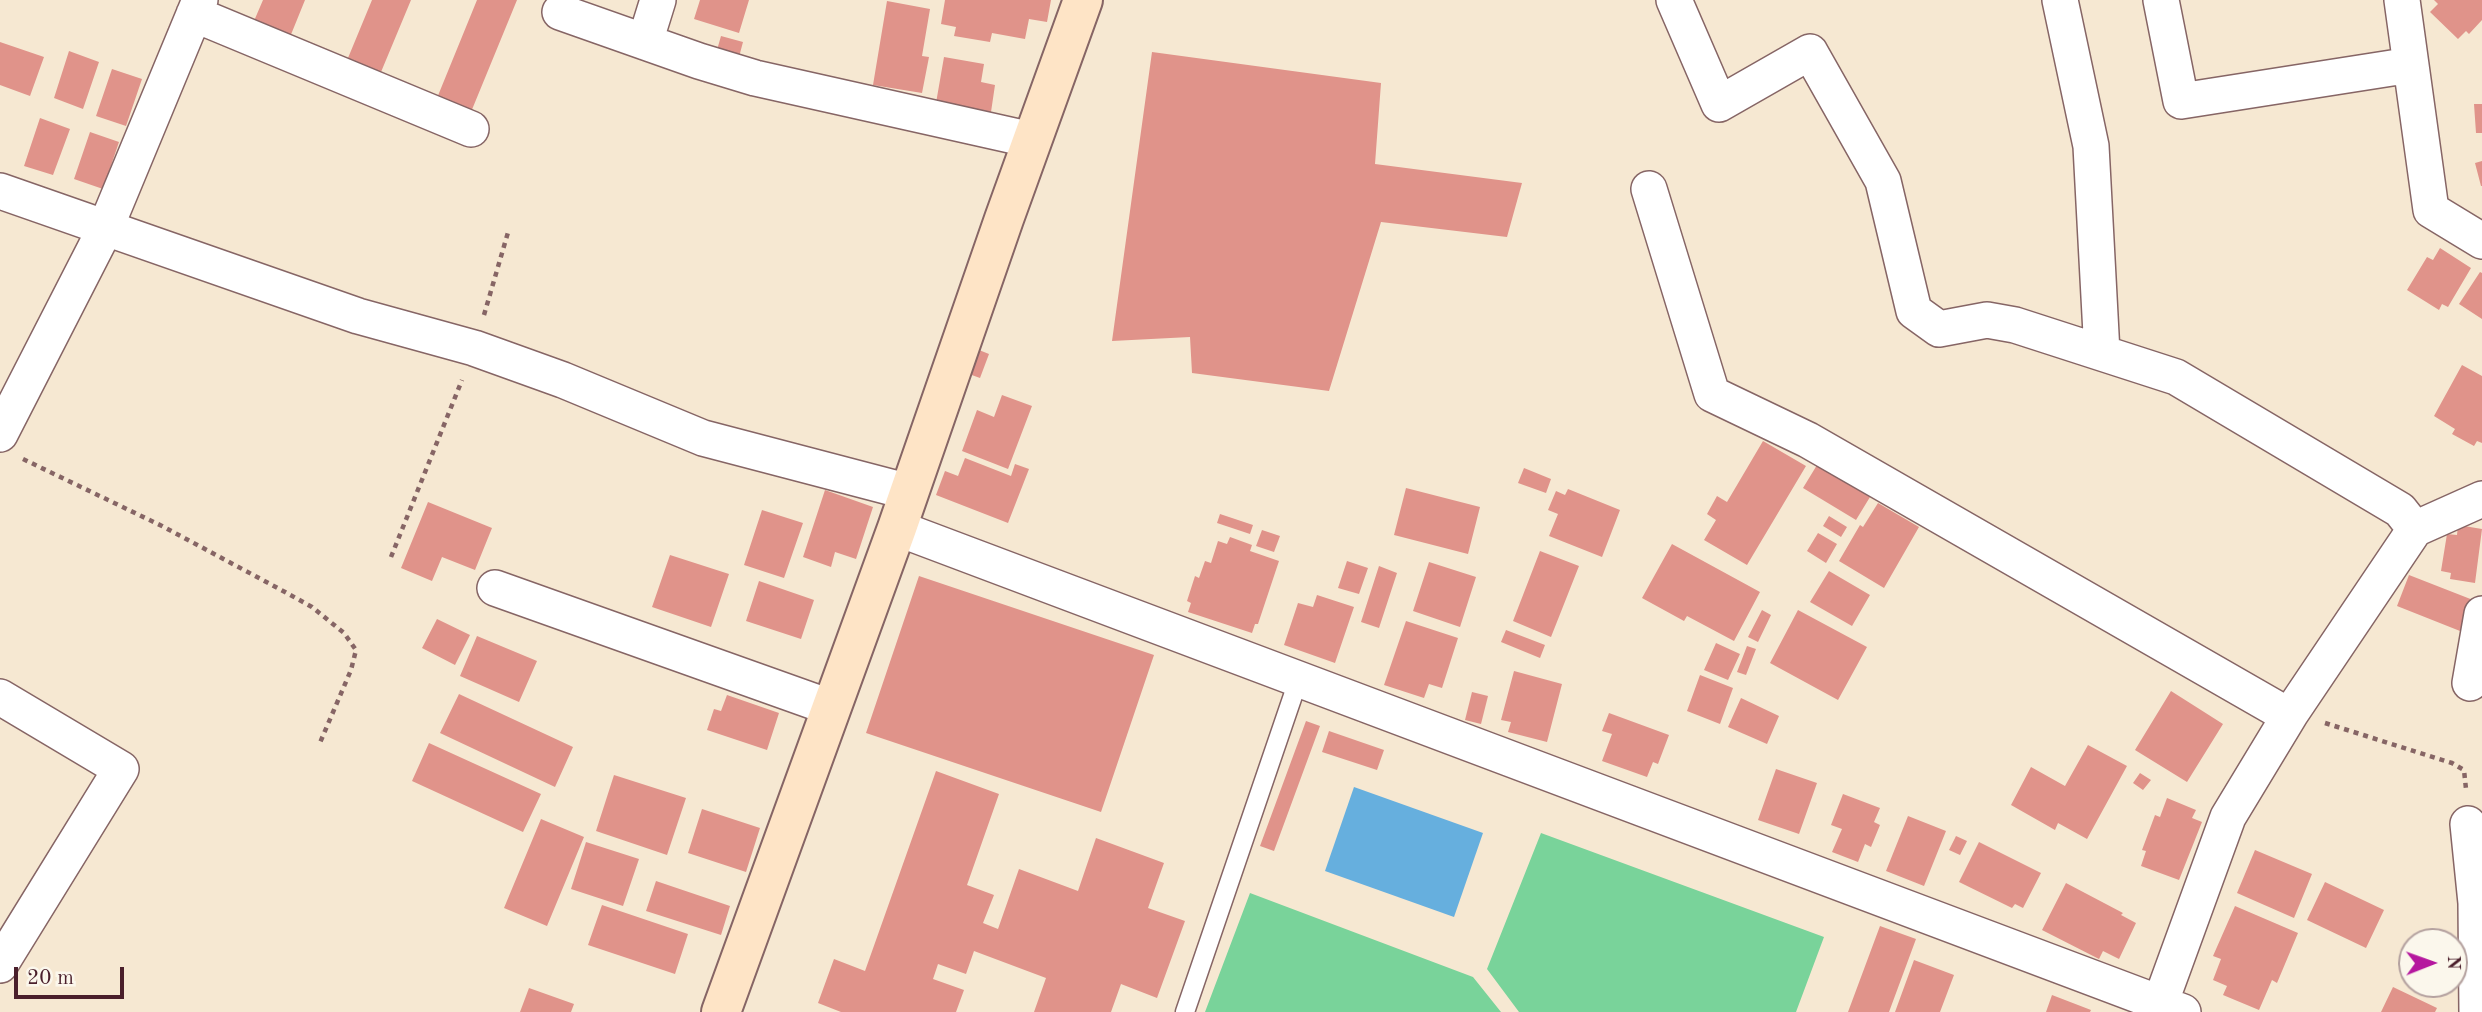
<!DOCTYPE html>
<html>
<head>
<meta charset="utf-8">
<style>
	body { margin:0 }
	#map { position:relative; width:2482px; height:1012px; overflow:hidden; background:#f6e8d2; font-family:"Old Standard TT",serif }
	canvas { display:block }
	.north { position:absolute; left:2398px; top:928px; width:70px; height:70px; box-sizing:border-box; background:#fbf7ec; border:2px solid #b4a19f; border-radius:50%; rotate:89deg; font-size:19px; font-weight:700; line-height:28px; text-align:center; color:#4a1f2b }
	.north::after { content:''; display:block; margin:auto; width:24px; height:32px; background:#b5179e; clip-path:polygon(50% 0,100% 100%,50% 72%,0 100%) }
	.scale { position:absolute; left:14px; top:967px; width:110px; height:32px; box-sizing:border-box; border:4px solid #4a1f2b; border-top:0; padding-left:9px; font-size:21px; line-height:24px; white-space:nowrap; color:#4a1f2b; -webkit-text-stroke:5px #fbf7ec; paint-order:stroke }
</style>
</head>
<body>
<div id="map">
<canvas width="2482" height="1012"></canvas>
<div class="north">N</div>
<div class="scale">20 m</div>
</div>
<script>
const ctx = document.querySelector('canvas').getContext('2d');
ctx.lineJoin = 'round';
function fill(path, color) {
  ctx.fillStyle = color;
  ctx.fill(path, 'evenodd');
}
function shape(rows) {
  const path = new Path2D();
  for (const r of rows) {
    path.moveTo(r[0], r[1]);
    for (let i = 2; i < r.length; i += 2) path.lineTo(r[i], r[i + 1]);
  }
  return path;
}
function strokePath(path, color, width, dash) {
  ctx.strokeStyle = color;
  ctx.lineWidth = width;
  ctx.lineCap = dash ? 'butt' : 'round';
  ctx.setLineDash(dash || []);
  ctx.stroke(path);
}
fill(shape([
	[1541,833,1824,937,1796,1012,1519,1012,1487,969],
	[1250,893,1473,977,1501,1012,1205,1012]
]), '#79d39a');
fill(shape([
	[1354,787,1483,833,1454,917,1325,871]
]), '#66afde');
fill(shape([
	[263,0,305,0,290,37,254,21],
	[372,0,411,0,381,72,348,58],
	[477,0,517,0,471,112,437,98],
	[700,0,749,0,739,33,694,19],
	[945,0,1051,0,1047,22,1029,19,1025,39,992,33,990,42,954,36,956,27,941,24],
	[2434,0,2482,0,2482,20,2469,34,2466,31,2458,39,2430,12,2438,4],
	[887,1,930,9,922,56,929,57,922,93,873,85],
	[721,36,743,42,739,57,717,50],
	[0,42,44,57,30,96,0,85],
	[69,51,99,62,83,109,54,98],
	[1152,52,1381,83,1375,164,1522,183,1507,237,1381,222,1329,391,1192,373,1190,337,1112,341],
	[944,57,984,64,981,82,995,85,991,112,936,103],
	[112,69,142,79,126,126,96,116],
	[2474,104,2482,104,2482,133,2476,133],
	[40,118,70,129,53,175,24,166],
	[90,132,119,142,103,189,74,179],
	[2482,161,2482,186,2481,186,2475,163],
	[2440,248,2471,268,2448,307,2442,304,2439,310,2407,290,2427,257,2433,260],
	[2480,272,2482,273,2482,319,2459,304],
	[979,350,989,354,980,378,969,374],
	[2462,365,2482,376,2482,443,2477,441,2474,446,2452,434,2455,429,2434,416],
	[1002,395,1032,406,1008,469,962,451,977,410,994,417],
	[1763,441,1806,466,1747,565,1704,540,1716,520,1707,514,1717,496,1727,502],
	[965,458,1011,476,1015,464,1029,469,1008,523,936,495,945,471,958,476],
	[1817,465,1870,497,1856,520,1803,488],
	[1524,468,1551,479,1546,493,1518,483],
	[1406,488,1480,507,1468,554,1394,535],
	[1568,489,1620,510,1602,557,1549,536,1558,514,1548,510,1556,491,1565,495],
	[825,490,873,507,856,559,835,552,831,567,803,557],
	[428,502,492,528,475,570,442,557,432,581,401,568],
	[1878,503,1919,527,1884,588,1839,561,1860,525,1863,527],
	[762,510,803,523,784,578,744,565],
	[1220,514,1253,525,1250,534,1217,523],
	[1829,516,1847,527,1841,537,1823,526],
	[2458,525,2482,529,2475,583,2450,579,2451,573,2441,571,2447,534,2457,535],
	[1262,530,1280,536,1274,552,1256,546],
	[1818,533,1837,544,1826,563,1807,551],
	[1230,537,1252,545,1250,551,1279,561,1258,624,1255,624,1252,633,1188,612,1191,603,1187,601,1195,576,1199,578,1205,561,1211,563,1218,541,1227,544],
	[1672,544,1760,592,1734,641,1687,616,1684,621,1642,598],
	[1540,551,1579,566,1551,637,1513,621],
	[670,555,729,574,711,627,652,607],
	[1347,561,1368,568,1359,594,1338,588],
	[1429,562,1476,577,1460,627,1413,611],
	[1379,566,1397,573,1379,628,1361,622],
	[1829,571,1870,595,1852,626,1810,602],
	[2409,575,2473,600,2460,631,2397,606],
	[919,576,1154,655,1101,812,866,733],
	[759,581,814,600,801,639,746,621],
	[1317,595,1354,607,1335,663,1284,645,1298,603,1313,607],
	[1762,610,1771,615,1758,642,1748,637],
	[1798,610,1867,647,1838,700,1770,663],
	[437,619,470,635,455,665,422,648],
	[1406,621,1458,638,1442,688,1429,684,1424,698,1384,685],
	[1506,630,1545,645,1540,658,1501,642],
	[477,636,537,661,519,702,460,676],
	[1716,643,1740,654,1728,680,1704,670],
	[1747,646,1756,649,1746,675,1737,672],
	[1514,671,1562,684,1547,742,1508,732,1511,722,1501,720],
	[1700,675,1733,688,1720,724,1687,711],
	[2171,691,2223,724,2187,782,2135,750],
	[1472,692,1488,696,1481,724,1465,720],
	[459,694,573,747,555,787,440,733],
	[727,695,779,713,767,750,707,730,714,709,721,711],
	[1741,698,1779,716,1767,744,1728,727],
	[1609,713,1669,735,1658,764,1653,762,1647,777,1602,761,1612,734,1602,731],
	[1306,721,1320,726,1274,851,1260,846],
	[1329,731,1384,750,1377,770,1322,752],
	[429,743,541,794,523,832,412,781],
	[2088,745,2127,766,2087,839,2058,823,2055,830,2011,805,2031,767,2065,786],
	[1776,769,1817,783,1799,834,1758,820],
	[936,771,999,794,967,885,994,895,983,923,998,929,1019,869,1078,891,1096,838,1164,863,1148,908,1185,921,1157,998,1121,984,1111,1012,1034,1012,1046,978,974,951,966,974,938,964,933,979,964,990,956,1012,841,1012,818,1003,834,959,865,971],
	[2140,773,2151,780,2143,790,2133,783],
	[614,775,686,798,667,855,596,831],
	[1843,794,1880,808,1874,822,1880,825,1871,847,1865,844,1858,862,1832,852,1842,829,1831,825],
	[2167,798,2196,810,2192,818,2202,822,2179,880,2141,866,2146,851,2142,850,2155,815,2160,817],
	[702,809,760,828,746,872,688,853],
	[1908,816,1946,831,1924,886,1886,871],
	[541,819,584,837,547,926,504,908],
	[1956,836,1967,841,1960,855,1949,850],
	[586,842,639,859,623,906,571,889],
	[1979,842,2041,873,2023,908,2015,904,2012,908,1959,882],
	[2255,850,2312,874,2294,918,2237,893],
	[656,881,730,906,721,935,646,911],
	[2325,882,2384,910,2366,948,2307,920],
	[2066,883,2123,913,2121,915,2136,923,2119,959,2103,951,2099,959,2042,930],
	[602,905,688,934,675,974,588,945],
	[2235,906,2298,933,2277,983,2272,980,2259,1010,2223,995,2227,986,2213,980,2221,959,2213,956],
	[1880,926,1916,939,1889,1012,1848,1012],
	[1914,960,1954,975,1940,1012,1895,1012],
	[2393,987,2437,1008,2435,1012,2381,1012],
	[529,988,574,1004,571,1012,520,1012],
	[2052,995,2091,1010,2090,1012,2046,1012]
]), '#e0938a');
const lane = shape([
	[1185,1012,1299,678]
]);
const street = shape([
	[1674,0,1719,104,1810,52,1883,181,1914,311,1939,329,1987,320,2015,325,2176,377,2400,510,2415,529],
	[2060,0,2091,146,2102,353],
	[2161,0,2181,101,2411,65],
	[2402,0,2431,210,2482,241],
	[560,12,699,61,755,78,1032,140],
	[194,14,471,129],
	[645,42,658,0],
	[1649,189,1712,394,1808,440,2289,716],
	[0,191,358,316,474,348,563,380,703,438,909,492],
	[0,434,105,229,200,0],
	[897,528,2183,1012],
	[495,588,832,708],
	[2470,683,2482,614],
	[0,697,121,769,0,965],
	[2468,824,2476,903,2477,1012],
	[2157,1012,2228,817,2291,713,2415,529,2482,499]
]);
const secondary = shape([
	[721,1012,897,528,1004,219,1083,0]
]);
strokePath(lane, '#866565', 21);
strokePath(street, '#866565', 38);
strokePath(secondary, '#866565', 42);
strokePath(shape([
	[484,315,509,229],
	[23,459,162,526,285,592,312,607,344,633,356,650,351,670,319,745],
	[391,557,462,380],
	[2325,723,2452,763,2464,770,2466,789]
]), '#866565', 4.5, [5, 5]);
strokePath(lane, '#fff', 18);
strokePath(street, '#fff', 35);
strokePath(secondary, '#fee4c6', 38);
</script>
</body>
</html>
